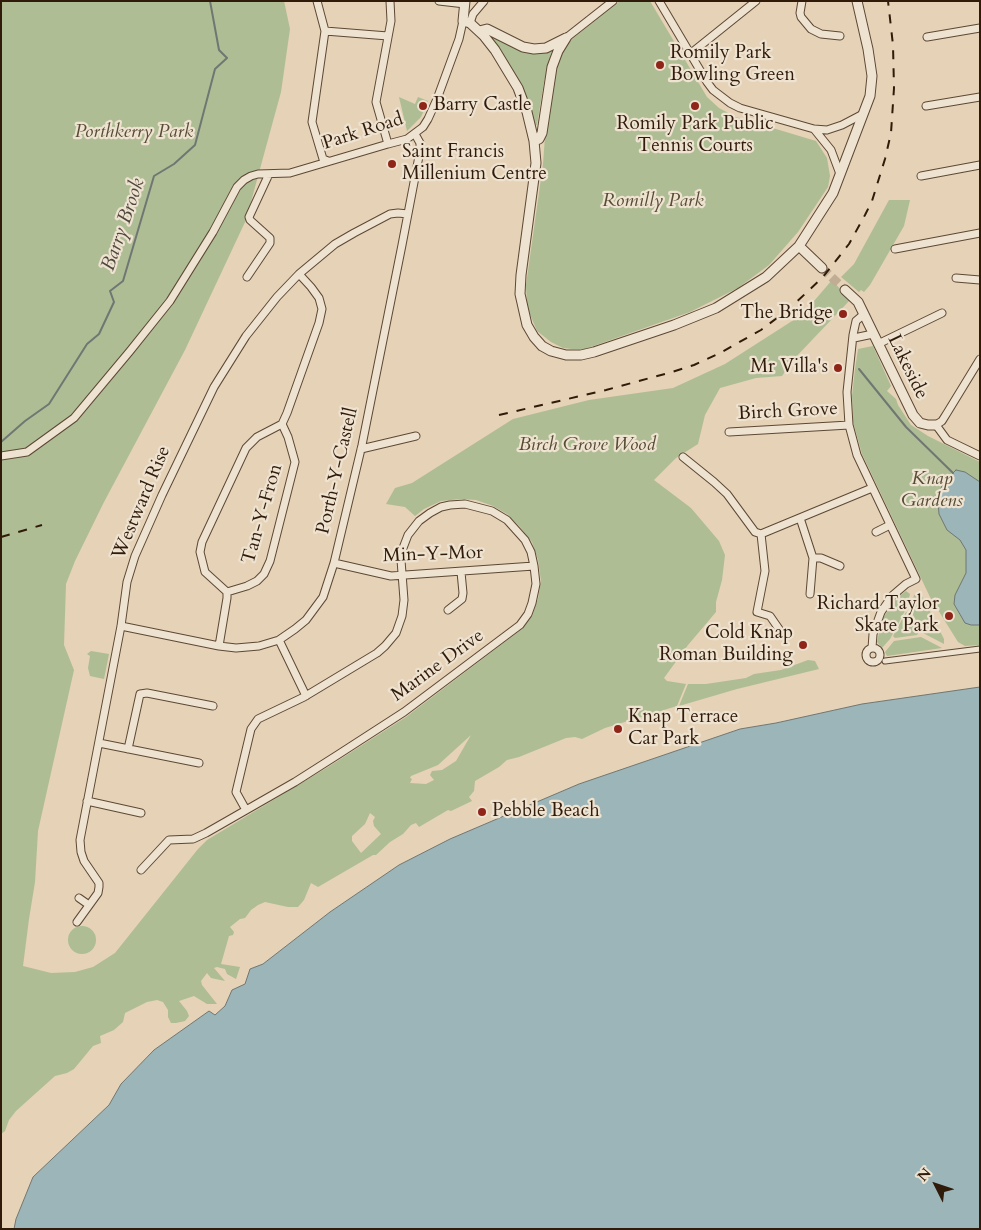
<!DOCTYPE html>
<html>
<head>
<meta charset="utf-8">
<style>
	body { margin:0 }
	#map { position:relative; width:981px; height:1230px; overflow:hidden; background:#e5d2b7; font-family:Cardo,serif }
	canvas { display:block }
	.frame { position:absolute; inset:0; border:2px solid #301a09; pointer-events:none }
	.north { position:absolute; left:911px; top:1160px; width:50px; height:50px; -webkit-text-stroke:4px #eee2d0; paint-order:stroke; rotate:311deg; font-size:14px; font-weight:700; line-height:20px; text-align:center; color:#301a09 }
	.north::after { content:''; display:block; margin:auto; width:18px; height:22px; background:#301a09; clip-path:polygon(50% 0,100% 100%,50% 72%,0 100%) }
</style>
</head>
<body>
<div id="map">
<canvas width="981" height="1230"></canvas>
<div class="frame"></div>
<div class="north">N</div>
</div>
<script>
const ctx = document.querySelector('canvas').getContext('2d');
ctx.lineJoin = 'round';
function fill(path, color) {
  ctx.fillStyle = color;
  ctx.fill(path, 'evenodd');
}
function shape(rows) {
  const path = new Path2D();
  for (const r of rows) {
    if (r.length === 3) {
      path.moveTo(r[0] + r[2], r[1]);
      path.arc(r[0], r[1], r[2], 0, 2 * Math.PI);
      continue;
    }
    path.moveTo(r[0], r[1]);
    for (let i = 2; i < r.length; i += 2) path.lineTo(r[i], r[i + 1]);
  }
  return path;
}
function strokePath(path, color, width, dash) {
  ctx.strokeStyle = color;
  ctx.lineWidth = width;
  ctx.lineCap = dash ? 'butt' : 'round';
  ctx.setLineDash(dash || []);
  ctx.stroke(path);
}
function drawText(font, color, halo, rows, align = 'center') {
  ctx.font = font + ' Cardo,serif';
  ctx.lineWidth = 4.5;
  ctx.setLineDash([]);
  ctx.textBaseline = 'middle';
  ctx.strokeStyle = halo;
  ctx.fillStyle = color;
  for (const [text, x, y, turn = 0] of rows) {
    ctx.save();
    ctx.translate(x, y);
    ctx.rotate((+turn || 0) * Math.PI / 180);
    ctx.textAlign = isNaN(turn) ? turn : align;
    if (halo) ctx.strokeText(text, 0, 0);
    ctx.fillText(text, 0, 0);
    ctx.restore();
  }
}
fill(shape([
	[1,1,284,1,290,29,281,92,246,220,185,350,104,502,75,561,66,584,64,645,74,670,38,831,35,882,29,919,23,966,51,973,75,972,93,967,115,953,198,849,207,840,328,767,406,717,522,629,532,616,538,599,541,581,538,560,532,542,519,526,507,514,493,506,476,500,461,499,441,501,424,509,415,516,405,507,386,504,395,488,412,483,513,419,589,400,673,388,725,364,803,314,832,280,850,300,794,359,782,376,756,378,720,388,705,415,698,444,676,458,654,480,691,508,719,541,725,555,722,580,716,602,716,612,688,645,664,678,667,681,686,684,677,706,605,728,582,739,575,737,566,738,519,757,507,760,499,767,475,781,474,791,469,797,472,801,451,811,448,810,419,827,416,823,411,825,403,834,390,842,376,855,373,855,318,887,311,883,304,900,298,907,288,907,265,902,258,905,251,910,245,918,240,919,230,927,234,932,233,935,229,936,221,964,240,967,236,979,227,974,225,969,217,967,214,968,225,981,211,978,207,973,201,981,202,985,217,1004,207,1004,194,996,179,1001,187,1011,189,1016,185,1021,176,1023,171,1023,168,1017,168,1010,163,1002,157,1000,147,1002,125,1013,123,1022,114,1030,100,1036,101,1043,93,1046,74,1069,67,1073,55,1076,16,1111,9,1120,5,1131,1,1134],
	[471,735,456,761,442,770,432,771,430,775,434,780,426,784,410,783,412,779,410,778,411,776,438,765],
	[370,813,375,817,373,821,374,826,381,834,361,853,352,841,352,836,365,824],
	[620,1,650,1,707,97,719,108,736,117,816,141,827,158,830,176,828,187,798,232,769,265,738,288,690,312,585,349,572,349,563,348,551,342,537,331,527,307,526,285,543,164,546,123,555,65,566,44],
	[490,36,522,52,541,53,552,50,544,82,537,125,535,125,489,38],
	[399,97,415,104,418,97,428,101,421,117,407,131],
	[889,200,910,200,904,226,870,285,864,292,861,290,859,292,841,277,854,264],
	[873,346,891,386,887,391,896,399,898,405,911,425,928,436,980,462,980,645,965,646,958,642,930,597,862,454,853,422,852,396,855,369,858,349],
	[906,591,910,594,907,607,890,639,882,648,877,642,882,619,897,598],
	[921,594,944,639,944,644,923,633,913,615,911,608,914,595],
	[906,612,910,613,919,632,917,635,895,638,893,636],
	[921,637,942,648,887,656,885,652,894,641],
	[91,651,109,654,104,679,90,676,88,668,90,656,87,654],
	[808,660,815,661,819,669,737,689,679,706,688,684,706,684,746,678,754,674,781,670],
	[82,940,14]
]), '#aebd94');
const water = shape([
	[956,470,965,472,980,482,980,625,971,625,965,623,954,604,955,595,966,573,966,550,960,540,947,530,939,514,938,502,941,488,945,481,956,470],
	[980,687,980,1229,14,1229,16,1219,33,1177,109,1105,121,1084,154,1050,209,1011,215,1015,225,1006,232,990,245,984,250,969,263,964,330,912,399,865,450,839,579,784,740,729,776,723,862,704,980,687]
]);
fill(water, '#9bb5b9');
strokePath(water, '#707773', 1);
strokePath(shape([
	[859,369,906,427,953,473],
	[1,442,25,421,49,404,87,344,99,334,114,302,110,291,123,281,154,176,174,164,195,145,215,69,227,58,219,50,210,1]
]), '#707773', 2);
strokePath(shape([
	[822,268,845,290]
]), '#c1ad94', 9, [9, 4.5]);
const pedestrian = shape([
	[885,661,980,649]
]);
const minor = shape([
	[317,1,325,31,312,122,323,159,328,161],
	[439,1,465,4],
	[659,1,707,82,713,90,730,103,740,108,814,129,831,150,840,174],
	[802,1,800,13,801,17,811,29,821,34,840,36],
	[470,23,473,14,484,1],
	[325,31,388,36],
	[927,37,980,28],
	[566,38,613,1],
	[690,54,756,1],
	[926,106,980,97],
	[814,129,827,130,842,125,863,114],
	[388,144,376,102,391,21,390,1],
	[921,176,980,165],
	[895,249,980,233],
	[247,277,270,243,270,238,250,220,249,217,269,174],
	[956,278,980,280],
	[863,315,856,321,853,335,847,392,849,425,857,455,916,579,906,584,892,596,881,612,873,634,872,648],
	[854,338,873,334],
	[878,344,942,313],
	[980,359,947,413,942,421,936,425,947,440,980,456],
	[729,432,849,425],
	[361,449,416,436],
	[1,456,27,452,74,418,130,351,170,301,213,232,237,187,244,180,251,176,258,174,290,173,388,144,407,139,423,127,428,119,437,99,459,39,463,21],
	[683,457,714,482,727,494,755,532,761,534,765,571,757,612,770,616,779,629],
	[800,518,813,558,810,594],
	[876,532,890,525],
	[761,534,872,488],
	[813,558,821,558,840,566],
	[334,563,391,576,534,566],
	[227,592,247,586,257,581,264,574,270,561,295,462,288,437,282,424],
	[448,610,462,599,463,593,461,572],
	[121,626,219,646,236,648,259,646,279,640,295,629,306,620,323,597,334,563,362,445,402,245,420,151,420,143,415,134],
	[279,640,306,696],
	[219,646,227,598,227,592,205,572,200,552,202,542,246,448,257,437,282,424,287,413,319,323,322,309,319,298,311,287,299,274],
	[873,655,7],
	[99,743,199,763],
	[128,749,140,694,147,693,213,706],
	[87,801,141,813],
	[141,870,169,840,193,839,206,833,295,782,339,754,404,712,520,625,528,614,532,603,536,584,534,566,531,552,525,540,507,520,492,511,465,504,450,505,441,507,430,513,419,521,408,535,403,548,401,560,404,600,402,616,396,633,385,646,377,653,304,697,258,719,251,729,236,792,246,810],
	[79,898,89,905],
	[77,922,98,893,99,887,99,883,84,861,81,852,80,840,121,626,127,582,135,556,162,495,214,387,246,336,277,297,299,274,335,244,354,233,390,214,398,213,408,214]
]);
const tertiary = shape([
	[465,1,463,21,470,23,484,36,495,50,518,88,527,112,534,141,536,163,521,275,520,294,527,325,534,337,542,346,551,351,566,355,581,355,594,352,674,325,716,308,766,277,799,246,833,193,870,96,872,76,868,49,857,1],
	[479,31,487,29,523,47,534,49,546,48,566,38],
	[534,141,539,139,542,133,552,67,558,51,566,38],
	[799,246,822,268],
	[845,290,858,302,913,415,920,423,928,425,936,425]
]);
strokePath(pedestrian, '#5d4834', 7);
strokePath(minor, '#5d4834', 9);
strokePath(tertiary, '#5d4834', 11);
strokePath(pedestrian, '#eee2d0', 5);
strokePath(minor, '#eee2d0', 7);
strokePath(tertiary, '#eee2d0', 9);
strokePath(shape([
	[499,415,606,390,672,372,694,365,720,353,761,330,789,309,823,277,849,244,865,215,872,201,885,159,891,133,894,88,893,45,888,1],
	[1,537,42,525]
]), '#301a09', 2, [9, 9]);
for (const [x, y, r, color] of [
	[660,65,5,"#8f2418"],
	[423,106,5,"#8f2418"],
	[695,106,5,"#8f2418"],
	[392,164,5,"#8f2418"],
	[843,314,5,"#8f2418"],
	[838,368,5,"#8f2418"],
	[949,616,5,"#8f2418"],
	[803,645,5,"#8f2418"],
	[618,729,5,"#8f2418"],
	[482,812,5,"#8f2418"]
]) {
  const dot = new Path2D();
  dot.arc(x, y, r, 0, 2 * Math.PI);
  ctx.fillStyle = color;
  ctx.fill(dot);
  strokePath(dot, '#eee2d0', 2);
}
drawText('19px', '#301a09', '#eee2d0', [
	["Romily Park",670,54],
	["Bowling Green",670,76],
	["Barry Castle",433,106],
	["Romily Park Public",695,125,"center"],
	["Tennis Courts",695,147,"center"],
	["Saint Francis",402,153],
	["Millenium Centre",402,175],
	["The Bridge",833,314,"right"],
	["Mr Villa's",828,368,"right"],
	["Richard Taylor",939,605,"right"],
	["Skate Park",939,627,"right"],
	["Cold Knap",793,634,"right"],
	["Roman Building",793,656,"right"],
	["Knap Terrace",628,718],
	["Car Park",628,740],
	["Pebble Beach",492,812]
], 'left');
drawText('19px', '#301a09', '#eee2d0', [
	["Park Road",363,132,-18],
	["Lakeside",907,367,64],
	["Birch Grove",788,412,-3],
	["Porth-Y-Castell",338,471,-77],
	["Westward Rise",142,503,-67],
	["Tan-Y-Fron",263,514,-74],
	["Min-Y-Mor",433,555,-2],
	["Marine Drive",438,666,-36]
]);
drawText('italic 19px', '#564b33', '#eee2d0', [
	["Porthkerry Park",134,133],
	["Romilly Park",653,202],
	["Birch Grove Wood",587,446],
	["Knap",932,480],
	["Gardens",932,502]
]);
drawText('italic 20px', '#50483e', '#eee2d0', [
	["Barry Brook",124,225,-71]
]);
</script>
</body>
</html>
